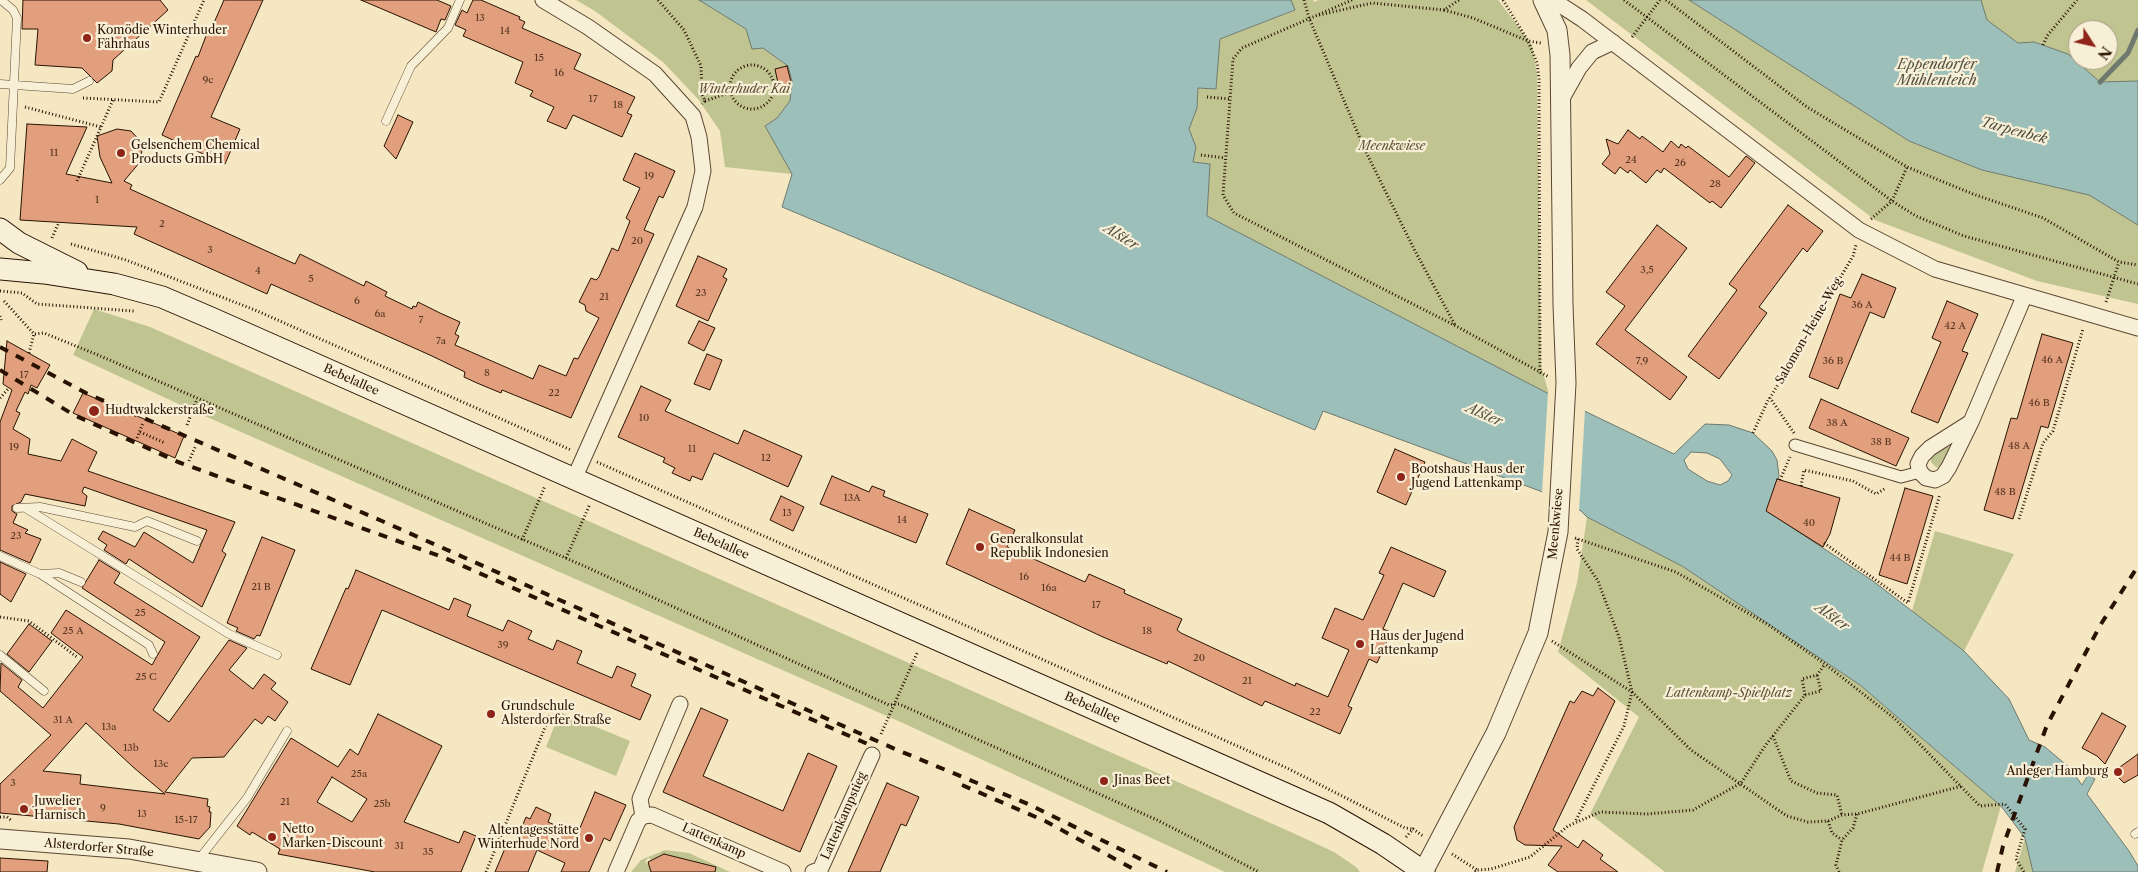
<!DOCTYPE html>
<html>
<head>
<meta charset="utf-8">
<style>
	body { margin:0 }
	#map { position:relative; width:2138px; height:872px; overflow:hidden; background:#f4e7c2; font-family:"Libre Caslon Text",serif }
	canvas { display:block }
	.north { position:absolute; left:2068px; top:20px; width:50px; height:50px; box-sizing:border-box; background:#f8efd7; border:1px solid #a59781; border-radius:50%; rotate:125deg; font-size:14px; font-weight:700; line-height:20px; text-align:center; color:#291201 }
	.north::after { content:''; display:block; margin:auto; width:18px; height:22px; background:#8f2418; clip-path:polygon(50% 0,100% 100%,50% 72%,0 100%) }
</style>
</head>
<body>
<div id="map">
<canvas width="2138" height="872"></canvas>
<div class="north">N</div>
</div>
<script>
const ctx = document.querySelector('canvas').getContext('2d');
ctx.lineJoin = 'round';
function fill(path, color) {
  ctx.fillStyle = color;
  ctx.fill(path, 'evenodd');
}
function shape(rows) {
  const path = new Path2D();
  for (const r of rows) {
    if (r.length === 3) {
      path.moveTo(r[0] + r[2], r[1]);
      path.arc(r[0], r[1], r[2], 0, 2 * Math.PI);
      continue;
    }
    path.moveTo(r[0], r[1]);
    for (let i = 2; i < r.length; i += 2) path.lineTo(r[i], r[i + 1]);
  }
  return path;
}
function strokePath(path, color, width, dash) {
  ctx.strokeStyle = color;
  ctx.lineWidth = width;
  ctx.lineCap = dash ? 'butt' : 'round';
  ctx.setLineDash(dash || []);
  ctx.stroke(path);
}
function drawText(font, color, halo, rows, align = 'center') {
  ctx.font = font + ' "Libre Caslon Text",serif';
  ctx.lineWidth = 4.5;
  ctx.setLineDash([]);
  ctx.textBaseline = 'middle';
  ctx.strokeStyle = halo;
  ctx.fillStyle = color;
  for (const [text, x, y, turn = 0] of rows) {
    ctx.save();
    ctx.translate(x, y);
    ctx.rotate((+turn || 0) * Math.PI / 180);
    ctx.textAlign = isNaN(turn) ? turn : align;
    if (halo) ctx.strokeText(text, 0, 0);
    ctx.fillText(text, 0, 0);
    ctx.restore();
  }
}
fill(shape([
	[576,0,699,0,746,29,763,48,788,66,792,81,790,101,777,118,765,126,792,174,725,167,720,131,698,99,663,62,595,11],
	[1291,0,1313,0,1314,2,1319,0,1498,0,1532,45,1537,75,1541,366,1549,394,1207,216,1210,164,1193,162,1189,129,1197,108,1198,88,1216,89,1220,39,1294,11],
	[1586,0,1689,0,1909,141,1982,170,2089,195,2138,225,2138,304,2037,281,1875,220],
	[1981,0,2138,0,2138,81,2100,82,2068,54,2035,42,2018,43,1987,20],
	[2078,30,2108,30,2108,60,2078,60],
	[94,309,150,327,1293,833,1334,852,1356,867,1360,872,1225,872,905,724,198,413,73,355],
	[1945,445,1951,448,1951,451,1940,468,1936,467,1931,462,1931,454],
	[1587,517,1682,566,1860,685,2001,806,1982,872,1665,872,1590,814,1639,717,1558,652,1577,583],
	[1935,531,2014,554,1964,651,1912,611],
	[560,712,630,741,616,776,546,747],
	[2025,838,2033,872,2015,872],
	[665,850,689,853,730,872,692,872,694,861,664,854,652,860,648,858,645,862,649,865,651,872,631,872,641,860]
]), '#c0c490');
const water = shape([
	[699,0,1291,0,1295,10,1220,39,1216,89,1198,88,1197,108,1189,129,1196,147,1193,162,1210,164,1207,216,1549,394,1674,454,1705,424,1729,425,1753,433,1772,451,1777,460,1779,476,1767,511,1873,581,1964,651,2009,699,2029,740,2045,747,2070,768,2082,785,2088,775,2095,779,2087,794,2129,851,2138,866,2138,872,2033,872,2025,838,2001,806,1860,685,1682,566,1587,517,1581,511,1540,491,1323,411,1315,430,782,207,792,174,765,126,777,118,790,101,792,81,788,66,763,48,752,49,746,29,699,0],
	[1691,452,1707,453,1720,459,1732,475,1728,481,1720,485,1707,481,1688,469,1684,460,1691,452],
	[1689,0,1981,0,1987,20,2018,43,2034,42,2068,54,2100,82,2138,81,2138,225,2089,195,1982,170,1909,141,1689,0]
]);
fill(water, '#9dbfb9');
strokePath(water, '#6f7a6f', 1);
fill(shape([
	[1548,392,1585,410,1579,512,1542,493]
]), '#f4e7c2');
strokePath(shape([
	[2100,82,2128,53,2138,30]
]), '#6f7a6f', 5);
const building = shape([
	[23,0,160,0,168,10,113,60,112,71,97,83,82,68,35,65,38,29,22,29,23,0],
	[224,0,263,0,211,117,240,129,225,164,162,135,196,56,198,57,209,28,213,25,224,0],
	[361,0,437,0,451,6,445,20,441,19,436,32,361,0],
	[473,0,481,0,520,17,519,19,525,22,522,28,581,54,574,69,635,97,627,113,632,115,622,137,573,115,566,129,547,121,554,107,530,96,533,91,515,83,523,62,463,36,466,30,455,25,462,10,467,13,473,0],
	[787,66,791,82,779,88,775,69,787,66],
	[398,115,413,122,396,159,384,146,398,115],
	[27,124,87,127,66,174,112,183,100,157,97,136,117,129,131,131,143,144,140,162,124,181,132,185,130,189,295,264,300,254,364,286,366,281,387,292,385,296,412,309,413,306,416,307,418,302,440,313,460,322,455,334,459,336,455,345,533,379,539,365,566,376,574,358,578,359,599,318,586,311,585,305,579,302,591,278,596,280,599,277,612,248,618,251,630,221,626,218,640,188,623,180,635,153,675,171,663,198,659,196,644,230,654,234,571,418,502,390,501,393,477,383,464,377,465,372,432,356,271,284,267,294,134,234,137,227,20,220,27,124],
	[1628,130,1640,139,1642,136,1663,152,1671,141,1679,148,1681,144,1686,148,1688,146,1729,177,1746,156,1755,163,1721,208,1712,201,1710,203,1664,168,1661,173,1657,170,1646,183,1630,170,1628,173,1620,167,1615,174,1602,164,1610,154,1606,139,1618,144,1628,130],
	[1788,205,1823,231,1807,252,1803,248,1759,307,1767,313,1719,379,1688,356,1737,290,1729,284,1788,205],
	[1657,225,1687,248,1625,330,1687,377,1670,400,1596,344,1625,306,1606,292,1657,225],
	[698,256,727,269,723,277,727,279,708,321,676,306,698,256],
	[1862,274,1896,288,1884,318,1870,312,1838,389,1809,377,1840,294,1851,298,1862,274],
	[1947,301,1978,314,1962,351,1968,353,1938,423,1911,412,1941,342,1932,338,1947,301],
	[699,321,715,328,704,351,688,343,699,321],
	[2042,334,2073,343,2048,428,2041,426,2013,519,1984,510,2011,418,2017,419,2042,334],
	[7,341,50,365,37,388,31,385,28,394,25,392,16,411,20,413,13,429,30,439,28,454,61,461,72,439,97,452,88,471,235,522,222,551,226,554,202,607,129,559,126,564,104,550,107,545,98,539,103,531,135,547,144,532,193,563,207,530,84,487,82,492,87,496,85,506,25,494,21,502,12,506,12,511,17,514,13,523,28,530,25,533,41,539,30,563,0,550,0,422,12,390,3,384,7,341],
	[707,354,722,360,710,390,694,384,707,354],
	[641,386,671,400,665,411,738,444,744,430,802,456,788,487,714,453,702,480,692,476,690,481,672,473,675,468,663,462,665,458,618,437,641,386],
	[83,393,184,436,175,458,73,413,83,393],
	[1821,399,1909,438,1896,466,1809,428,1821,399],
	[1395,449,1425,462,1406,505,1377,492,1395,449],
	[832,476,869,492,872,486,885,491,883,496,928,514,916,543,820,504,832,476],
	[1777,479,1840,498,1830,534,1823,547,1766,511,1777,479],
	[1905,488,1933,496,1907,584,1879,575,1905,488],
	[781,496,804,507,793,531,770,520,781,496],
	[969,509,1015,530,1007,547,1085,582,1089,574,1125,590,1124,593,1182,619,1177,630,1181,633,1295,686,1296,683,1328,697,1349,650,1322,638,1335,608,1363,620,1384,575,1379,573,1391,547,1446,571,1434,597,1403,583,1383,629,1391,632,1377,663,1369,659,1348,706,1352,708,1340,734,1265,701,1262,706,1168,661,1167,664,1103,637,946,564,969,509],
	[262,537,295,550,260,636,257,635,254,639,236,631,238,628,227,623,262,537],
	[99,560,120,573,114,583,200,637,153,710,169,722,229,640,247,648,229,670,253,689,264,674,276,683,271,689,288,702,275,721,268,716,262,724,255,719,224,757,192,758,165,792,208,799,207,806,210,807,209,812,211,812,210,827,199,839,119,824,0,813,0,784,51,735,0,691,1,663,22,680,18,687,43,708,83,657,51,633,66,610,152,665,165,642,82,588,99,560],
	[86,723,133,767,165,794,80,784,81,775,43,771,86,723],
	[0,562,26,574,11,602,0,594,0,562],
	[356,570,449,610,454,598,471,605,467,616,503,631,508,620,532,631,528,639,553,650,557,640,582,651,577,663,612,678,617,666,636,674,631,686,651,695,640,720,382,610,350,685,311,669,346,588,348,589,356,570],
	[29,624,52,641,29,672,7,654,29,624],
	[1598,688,1615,701,1553,830,1578,848,1583,840,1603,855,1600,859,1618,872,1558,872,1548,865,1562,846,1525,845,1517,840,1514,827,1570,701,1574,703,1582,691,1593,696,1598,688],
	[701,708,728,720,703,776,783,811,808,753,837,766,800,852,663,792,701,708],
	[2102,713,2126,726,2105,764,2097,756,2082,748,2102,713],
	[378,714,442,746,404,822,459,843,464,831,476,836,461,872,375,872,278,854,280,849,252,832,250,835,237,826,291,738,338,767,350,749,358,755,378,714],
	[332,777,367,799,352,822,317,802,332,777],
	[2138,754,2138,775,2124,783,2113,772,2138,754],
	[887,783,919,797,906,826,901,824,880,872,848,872,887,783],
	[595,792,626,805,610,841,604,838,589,872,561,872,565,863,537,850,528,872,495,872,506,846,513,848,526,817,530,819,536,807,551,814,548,822,577,835,595,792],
	[664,854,716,867,715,872,651,872,648,862,664,854],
	[0,858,48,861,47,872,0,872,0,858]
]);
fill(building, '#e19f7d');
strokePath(building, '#291201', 1);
const service = shape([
	[0,84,73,89,89,81],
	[386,121,411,66,448,28,460,0],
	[0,180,10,168,17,18,13,10,1,0],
	[17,508,40,507,135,527,147,521,197,541],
	[27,509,229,634,277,655],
	[0,556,40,574,149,645,153,654],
	[40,574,59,573,81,582],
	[0,655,44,691],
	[2135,834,2138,832],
	[199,859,247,798,287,731]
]);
const pedestrian = shape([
	[1795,445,1901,477,1920,472]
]);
const minor = shape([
	[543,0,588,27,655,74,693,116,699,137,703,171,695,207,574,479],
	[1543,1,1562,6,1582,19,1859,230,1935,269,2138,328],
	[1561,100,1579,68,1592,52,1613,42],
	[1971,422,1949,467,1943,476,1935,480,1926,478,1920,472,1918,464,1922,456,1930,448,1971,422],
	[1971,422,2024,297],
	[643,816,640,799,680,704],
	[616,872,638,821,643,816,652,815,783,872],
	[813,872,820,870,872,755]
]);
const tertiary = shape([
	[0,839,129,849,257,872],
	[1423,872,1496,733,1538,633,1558,532,1566,383,1563,305,1560,55,1557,30,1543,0]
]);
const secondary = shape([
	[0,229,19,243,77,272],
	[0,269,44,273,114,284,162,297,211,318,1329,813,1383,844,1424,872]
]);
strokePath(service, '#5c4731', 9);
strokePath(pedestrian, '#5c4731', 13);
strokePath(minor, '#5c4731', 17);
strokePath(tertiary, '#5c4731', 21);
strokePath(secondary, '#291201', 23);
strokePath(shape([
	[658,0,684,30,701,66,702,94,705,101,702,104],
	[1304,0,1309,18,1365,150,1414,249,1455,325],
	[1352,0,1242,48,1233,59,1223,195,1234,213,1456,326,1549,377],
	[1503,0,1528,41,1537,63,1539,79,1540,374],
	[1624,0,1892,201,1916,216,1964,236,2138,284],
	[1666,0,1807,107,1907,167,1973,194,2043,218,2119,262,2138,265],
	[1444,10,1473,18,1528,41,1541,43],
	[1319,15,1372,3,1444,10,1459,0],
	[1632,37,1660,0],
	[2043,45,2047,36,2077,0],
	[752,87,22],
	[1207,97,1230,99],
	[83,98,159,102,204,0],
	[705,101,731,92],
	[25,107,101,127],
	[1201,155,1225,158],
	[77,181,113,100],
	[1871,219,1892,201,1907,167],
	[52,238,59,222],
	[71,244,126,260,255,310,571,450],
	[0,291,22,293,37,304,134,311],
	[4,301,34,334,44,333,98,355,584,566,889,705,899,704,1157,820,1259,872],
	[2106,302,2119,262],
	[0,316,1,320],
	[29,353,34,334],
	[0,398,9,388],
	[187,425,197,399],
	[140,432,165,443],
	[1753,433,1769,398],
	[1794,433,1770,398,1853,256,1856,245],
	[137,438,143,423],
	[189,461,196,445],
	[597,462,1287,768,1405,828,1413,829],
	[1780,480,1790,457],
	[1801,486,1804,470,1853,481,1876,494,1886,488],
	[2019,519,2043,443,2053,431,2083,329],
	[1575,538,1676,572,1767,624,1825,664,1894,718,1980,806,2005,804,2025,829,2016,859,2024,872],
	[1578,539,1577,549,1598,581,1619,637,1632,692,1691,750,1787,816,1808,822,1828,821,1842,815,1857,814,1962,786],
	[522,540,545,486],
	[1824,543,1908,603,1940,494],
	[566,558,590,504],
	[0,617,29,621,77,657],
	[1552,641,1632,692,1624,726,1575,822],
	[1805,695,1802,679,1817,675,1825,664],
	[881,734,918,651],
	[1773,736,1791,781,1817,793,1837,795,1842,815],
	[0,817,7,817,12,821],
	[1828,821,1832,833,1842,840],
	[1406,837,1413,829,1423,836],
	[1452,854,1477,870],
	[486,872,550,715],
	[1475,872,1477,870,1491,869,1530,857,1568,826,1600,812,1647,814,1693,810,1741,783,1765,746,1805,695,1821,691,1817,675],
	[1839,872,1836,865,1842,840,1853,828,1857,814]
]), '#291201', 3, [1, 2.5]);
strokePath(service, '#f8efd7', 8);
strokePath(pedestrian, '#f8efd7', 11);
strokePath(minor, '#f8efd7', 15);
strokePath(tertiary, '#f8efd7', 19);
strokePath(secondary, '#f8efd7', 21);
strokePath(shape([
	[0,347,88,394,382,521,895,749,1028,804,1167,872],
	[0,370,74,415,178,462,445,558,870,745],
	[962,785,1045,821,1139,872],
	[1997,872,2003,846,2047,725,2101,624,2138,566]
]), '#291201', 4, [9, 9]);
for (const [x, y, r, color] of [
	[87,38,5,"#8f2418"],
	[121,153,5,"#8f2418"],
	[94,411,6,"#8f2418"],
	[1401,477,5,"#8f2418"],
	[980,547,5,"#8f2418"],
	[1360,644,5,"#8f2418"],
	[491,714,5,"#8f2418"],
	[2118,772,5,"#8f2418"],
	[1104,781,5,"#8f2418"],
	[24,809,5,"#8f2418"],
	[272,837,5,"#8f2418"],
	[589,838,5,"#8f2418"]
]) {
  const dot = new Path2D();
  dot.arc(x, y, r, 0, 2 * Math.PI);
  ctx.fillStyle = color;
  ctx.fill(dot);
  strokePath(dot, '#f8efd7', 2);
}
drawText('10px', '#573520', null, [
	["13",480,18],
	["14",505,31],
	["15",539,58],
	["16",559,73],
	["9c",208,80],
	["17",593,99],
	["18",618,105],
	["11",54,153],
	["24",1631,160],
	["26",1680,163],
	["19",649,176],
	["28",1715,184],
	["1",97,200],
	["2",162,224],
	["20",637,241],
	["3",210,250],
	["3,5",1647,270],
	["4",258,271],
	["5",311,279],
	["23",701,293],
	["21",604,297],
	["6",357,301],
	["36 A",1862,305],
	["6a",380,314],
	["7",421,320],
	["42 A",1955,326],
	["7a",441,341],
	["46 A",2052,360],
	["7,9",1642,361],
	["36 B",1833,361],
	["8",487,373],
	["17",24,375],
	["22",554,393],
	["46 B",2039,403],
	["10",644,418],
	["38 A",1837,423],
	["38 B",1881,442],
	["48 A",2019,446],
	["19",14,447],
	["11",692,449],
	["12",766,458],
	["48 B",2005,492],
	["13A",852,498],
	["13",787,513],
	["14",902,520],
	["40",1809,523],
	["23",16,536],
	["44 B",1900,558],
	["16",1024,577],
	["21 B",261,587],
	["16a",1049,588],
	["17",1096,605],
	["25",140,613],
	["25 A",73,631],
	["18",1147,631],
	["39",503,645],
	["20",1199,658],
	["25 C",146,677],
	["21",1247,681],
	["22",1315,712],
	["31 A",63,720],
	["13a",109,727],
	["13b",131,748],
	["13c",161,764],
	["25a",359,774],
	["3",13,783],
	["21",285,802],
	["25b",382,804],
	["9",103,808],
	["13",142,814],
	["15-17",186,820],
	["31",399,846],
	["35",428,852]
]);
drawText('12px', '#291201', '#f8efd7', [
	["Komödie Winterhuder",97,31],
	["Fährhaus",97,45],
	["Gelsenchem Chemical",131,146],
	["Products GmbH",131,160],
	["Hudtwalckerstraße",105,411],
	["Bootshaus Haus der",1411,470],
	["Jugend Lattenkamp",1411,484],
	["Generalkonsulat",990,540],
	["Republik Indonesien",990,554],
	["Haus der Jugend",1370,637],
	["Lattenkamp",1370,651],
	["Grundschule",501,707],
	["Alsterdorfer Straße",501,721],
	["Anleger Hamburg",2108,772,"right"],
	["Jinas Beet",1114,781],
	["Juwelier",34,802],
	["Harnisch",34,816],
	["Netto",282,830],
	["Marken-Discount",282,844],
	["Altentagesstätte",579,831,"right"],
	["Winterhude Nord",579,845,"right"]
], 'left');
drawText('italic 12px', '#5e5033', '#f8efd7', [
	["Winterhuder Kai",744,90],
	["Meenkwiese",1392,147],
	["Lattenkamp-Spielplatz",1729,694]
]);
drawText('12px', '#291201', '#f8efd7', [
	["Salomon-Heine-Weg",1809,331,-60],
	["Bebelallee",351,380,24],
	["Meenkwiese",1556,524,-85],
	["Bebelallee",721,544,24],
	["Bebelallee",1092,708,24],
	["Lattenkampstieg",844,816,-66],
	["Lattenkamp",714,841,24],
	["Alsterdorfer Straße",99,848,5]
]);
drawText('italic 14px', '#524f41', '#f8efd7', [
	["Eppendorfer",1937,65],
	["Mühlenteich",1937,81],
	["Tarpenbek",2014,131,15],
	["Alster",1121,237,32],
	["Alster",1484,415,24],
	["Alster",1832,617,36]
]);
</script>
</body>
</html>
